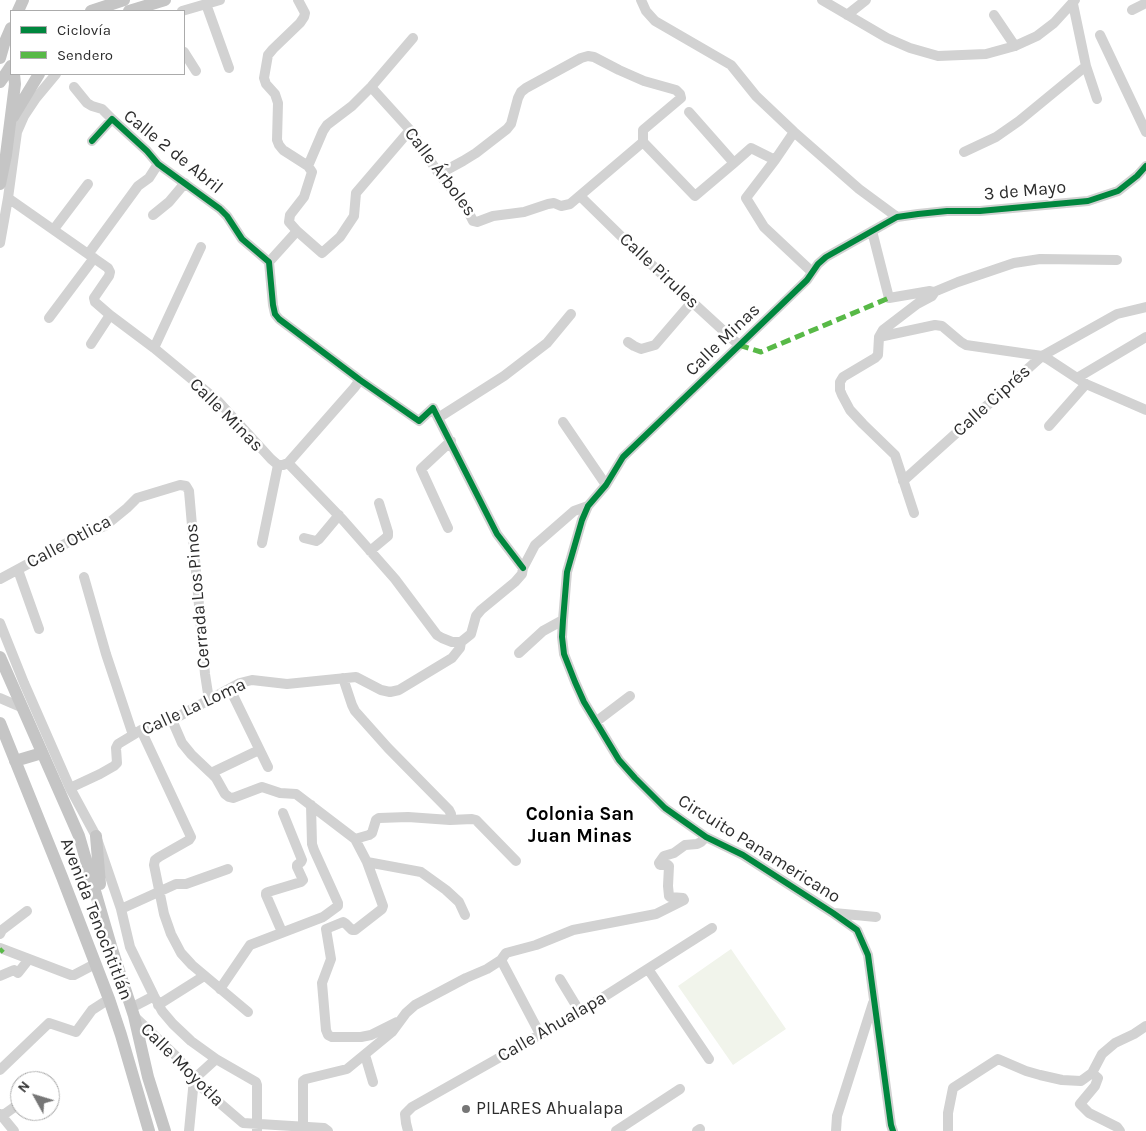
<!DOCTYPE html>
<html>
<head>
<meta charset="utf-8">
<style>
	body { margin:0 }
	#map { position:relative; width:1146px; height:1131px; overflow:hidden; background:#fff; font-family:Karla,sans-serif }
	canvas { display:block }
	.legend { position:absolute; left:10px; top:10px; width:175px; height:65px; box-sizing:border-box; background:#fff; border:1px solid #ababab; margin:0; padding:6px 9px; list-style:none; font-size:15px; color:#2d2d2d }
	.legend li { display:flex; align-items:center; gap:10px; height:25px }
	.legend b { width:25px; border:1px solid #ababab }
	.north { position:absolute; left:10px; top:1071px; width:50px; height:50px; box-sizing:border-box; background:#fff; border:1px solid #ababab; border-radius:50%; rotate:309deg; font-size:14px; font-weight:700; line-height:20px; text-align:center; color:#2d2d2d }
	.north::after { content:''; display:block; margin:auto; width:18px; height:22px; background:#767676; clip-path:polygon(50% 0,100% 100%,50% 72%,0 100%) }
</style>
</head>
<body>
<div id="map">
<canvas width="1146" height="1131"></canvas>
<ul class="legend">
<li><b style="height:6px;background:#00873e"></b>Ciclovía</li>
<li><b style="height:6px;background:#58b947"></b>Sendero</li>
</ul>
<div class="north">N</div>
</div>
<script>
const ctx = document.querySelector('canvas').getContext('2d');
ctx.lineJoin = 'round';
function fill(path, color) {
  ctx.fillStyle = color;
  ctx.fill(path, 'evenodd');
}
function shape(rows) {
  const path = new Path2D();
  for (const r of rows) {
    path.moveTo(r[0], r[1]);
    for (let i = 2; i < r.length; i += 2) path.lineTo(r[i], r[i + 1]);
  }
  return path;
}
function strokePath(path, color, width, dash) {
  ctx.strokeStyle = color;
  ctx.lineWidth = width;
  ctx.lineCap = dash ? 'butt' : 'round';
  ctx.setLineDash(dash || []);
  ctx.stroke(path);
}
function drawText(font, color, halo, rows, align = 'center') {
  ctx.font = font + ' Karla,sans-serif';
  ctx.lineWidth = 5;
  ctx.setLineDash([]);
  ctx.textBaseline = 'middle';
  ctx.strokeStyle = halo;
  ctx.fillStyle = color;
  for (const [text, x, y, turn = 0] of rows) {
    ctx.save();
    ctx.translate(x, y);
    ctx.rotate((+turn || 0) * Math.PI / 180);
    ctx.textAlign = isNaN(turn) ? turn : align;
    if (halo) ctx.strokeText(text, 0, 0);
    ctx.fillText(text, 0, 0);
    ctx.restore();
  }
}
fill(shape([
	[731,949,786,1029,733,1065,678,986]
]), '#f1f4eb');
strokePath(shape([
	[298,0,305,13,304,17,300,23,273,49,268,55,264,78,266,84,275,94,278,103,277,140,279,145,283,150,308,166,312,172,304,197,290,215,289,222,297,231,322,253,340,237,354,216,356,193,410,130],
	[641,0,646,11,655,21,731,65,756,96,794,132,859,189,897,217],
	[822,0,887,38,910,48,938,56,986,54,1015,46,1037,36,1054,23,1075,0],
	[206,4,229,68],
	[1132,10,1146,3],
	[182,11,220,0],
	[847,15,866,0],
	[994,15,1015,46],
	[1100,35,1146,132],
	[184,52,196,71],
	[1086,66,1097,99],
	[74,87,87,103,92,106,102,109,112,119],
	[371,87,410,130,439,174,465,205,473,221,477,222,493,216,524,212,548,204,554,203,561,206,570,204,643,142],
	[689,112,734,163],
	[92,141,112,119,147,151,158,164,220,209,227,216,242,239,269,262,273,305,275,314,279,319,360,380,419,421,433,408,497,534,523,568],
	[643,142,695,196,734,163,751,148,775,160,794,132],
	[964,152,996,137,1019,121,1086,66,1073,4],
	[775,160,746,198,764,227,812,272],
	[308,166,323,131,327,125,352,106,371,87,413,38],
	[439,174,463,161,476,153,507,129,511,124,518,98,521,92,526,88,581,58,588,56,594,57,619,70,644,81,676,90,680,94,681,98,643,130,643,142],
	[580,196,629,244,739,345],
	[8,198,108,268,110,272,109,276,96,295,94,298,95,302,110,315,154,348,218,401,271,459,278,465,283,465,288,463,343,520,395,579,437,635,442,638,452,642,461,642],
	[153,215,169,202,185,183],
	[54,229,88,184],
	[872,231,889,298,930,291,934,292,934,293,932,296,917,304,883,330,879,337,878,355,875,358,843,377,840,382,840,390,842,395,850,410,863,424,895,455,914,513],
	[0,243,8,198,17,132,24,116,36,98,56,74],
	[89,253,138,186,149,178,158,164],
	[269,262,297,231],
	[934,292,958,282,1014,263,1040,259,1117,260],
	[49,318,94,258],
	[879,337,935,325,942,326,961,342,966,345,1042,356,903,481],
	[628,342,634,346,641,349,655,345,692,302],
	[91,344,110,315],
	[154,348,201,247],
	[1042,356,1048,359,1086,384,1146,410],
	[1042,356,1117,314,1146,307],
	[1077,378,1146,337],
	[438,418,504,376,547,343,571,314],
	[563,422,606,485],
	[1049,426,1086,384],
	[288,463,354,388,360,380],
	[448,528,421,469,451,441],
	[304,538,316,541,319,539,339,515],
	[262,543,278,465],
	[370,551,388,536,388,532,379,503],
	[18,570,39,629],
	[84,577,106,654,133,735],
	[0,579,76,538,105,526,127,508,137,498,180,485,186,486,189,491,205,674,209,700],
	[0,623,24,683,70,788,96,836,121,909,130,947,154,996,162,1011,173,1024,191,1041,216,1059,256,1082,257,1085,257,1131],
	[519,653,543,631,563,620],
	[343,678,352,705,355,711,388,748,449,810,451,814,450,820],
	[230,689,268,767],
	[0,698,23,708],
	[172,720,182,743,191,754,211,773,216,778,225,794,229,797,233,798,262,787,280,793,296,794,355,839,367,862,383,906,382,909,355,930,352,930,346,924,343,922,326,929,331,959,322,983,326,1030,328,1035,332,1037,361,1037,371,1035,397,1022],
	[597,721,630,696],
	[141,730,191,837,189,840,159,857,155,860,154,865,164,914,171,934,181,953,192,965,248,1012],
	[211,773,259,750],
	[70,788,100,774,114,766,117,763,116,748,118,744,133,735,141,730,172,720,240,683,252,680,287,684,356,677,381,690,390,692,399,690,452,658,460,648,461,642,471,634,476,616,481,610,515,582,522,574,523,568,535,545,574,511,588,506],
	[355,839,369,835,372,833,376,820,379,818,408,817,450,820,472,819,476,820,516,861],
	[367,862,421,872,446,890,459,902,465,915],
	[121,909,176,884,186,884,228,869],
	[834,913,876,917],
	[282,932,266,895,266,893,268,892,301,882,303,880,297,867,297,865,301,862,302,860,283,813],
	[0,934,2,930,27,911],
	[0,948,71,975,74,975,95,964],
	[501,960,540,1034],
	[648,969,709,1059],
	[0,976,14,970,18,973,29,959],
	[560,979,580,1012],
	[220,989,250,945,323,917,338,906,338,903,314,850,312,844,311,805],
	[158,1005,204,976],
	[131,1008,154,996],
	[134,1016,178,1058,201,1087,243,1123,324,1128,328,1131],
	[365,1055,373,1082],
	[0,1070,49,1023,76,1032,92,1010,109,999],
	[1092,1073,1098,1078,1095,1086,1080,1104,1089,1113,1117,1127,1120,1131],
	[0,1114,14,1131],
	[2,1116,20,1103],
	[303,1128,303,1081,306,1079,347,1069,392,1032,406,1013,415,1005,466,978,487,969,501,960,506,953,536,945,573,930,656,914,684,900,683,898,670,897,669,896,668,886,669,866,668,865,660,865,659,863,664,856,674,853,685,845,697,844,701,842,706,837],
	[189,1131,194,1079,216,1059],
	[408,1131,406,1123,405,1114,412,1107,580,1012,712,928],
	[616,1131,680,1089],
	[697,1131,700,1129],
	[836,1131,837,1116,873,1003],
	[893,1131,891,1125,868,955,857,930,833,913,743,855,706,837,665,808,635,778,619,760,584,702,575,682,564,654,562,637,563,620,567,572,582,520,588,506,606,485,623,457,778,308,807,280,818,264,826,257,897,217,918,214,947,211,980,211,1088,201,1118,191,1137,176,1146,166],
	[948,1131,948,1113,953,1088,998,1059,1026,1071,1040,1075,1062,1080,1081,1081,1092,1073,1102,1054,1115,1043,1134,1034,1146,1026]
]), '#d2d2d2', 10);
strokePath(shape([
	[18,11,23,0],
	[91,11,124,0],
	[129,11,165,0],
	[0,58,4,44,11,28],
	[0,82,11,66],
	[13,117,39,74],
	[0,184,6,155,15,84,14,74],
	[0,657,79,836,111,946,134,1016,148,1077,165,1131],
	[0,723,62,877,109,999,121,1035,149,1131],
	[15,761,42,753],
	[96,836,100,884]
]), '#c5c5c5', 12);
strokePath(shape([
	[739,345,761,352,889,298],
	[0,952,3,949]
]), '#58b947', 5, [10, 5]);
strokePath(shape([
	[92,141,112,119,147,151,158,164,220,209,227,216,242,239,269,262,273,305,275,314,279,319,360,380,419,421,433,408,497,534,523,568],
	[893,1131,891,1125,868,955,857,930,833,913,743,855,706,837,665,808,635,778,619,760,584,702,575,682,564,654,562,637,563,620,567,572,582,520,588,506,606,485,623,457,778,308,807,280,818,264,826,257,897,217,918,214,947,211,980,211,1088,201,1118,191,1137,176,1146,166]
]), '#00873e', 6);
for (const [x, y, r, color] of [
	[466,1109,5,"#767676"]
]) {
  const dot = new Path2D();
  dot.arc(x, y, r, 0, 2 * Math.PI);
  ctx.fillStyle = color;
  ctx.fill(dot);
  strokePath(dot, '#fff', 2);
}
drawText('18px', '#2d2d2d', '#fff', [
	["Calle 2 de Abril",173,152,39],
	["Calle Árboles",440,172,53],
	["3 de Mayo",1025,191,-5],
	["Calle Pirules",659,271,43],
	["Calle Minas",723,340,-44],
	["Calle Ciprés",992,401,-42],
	["Calle Minas",226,415,45],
	["Calle Otlica",69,542,-28],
	["Cerrada Los Pinos",198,596,-95],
	["Calle La Loma",194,707,-25],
	["Circuito Panamericano",759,849,32],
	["Avenida Tenochtitlán",96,919,69],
	["Calle Ahualapa",552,1027,-30],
	["Calle Moyotla",182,1065,45]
]);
drawText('18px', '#2d2d2d', '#fff', [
	["PILARES Ahualapa",476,1109]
], 'left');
drawText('bold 19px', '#000', '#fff', [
	["Colonia San",580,815],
	["Juan Minas",580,837]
]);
</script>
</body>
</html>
